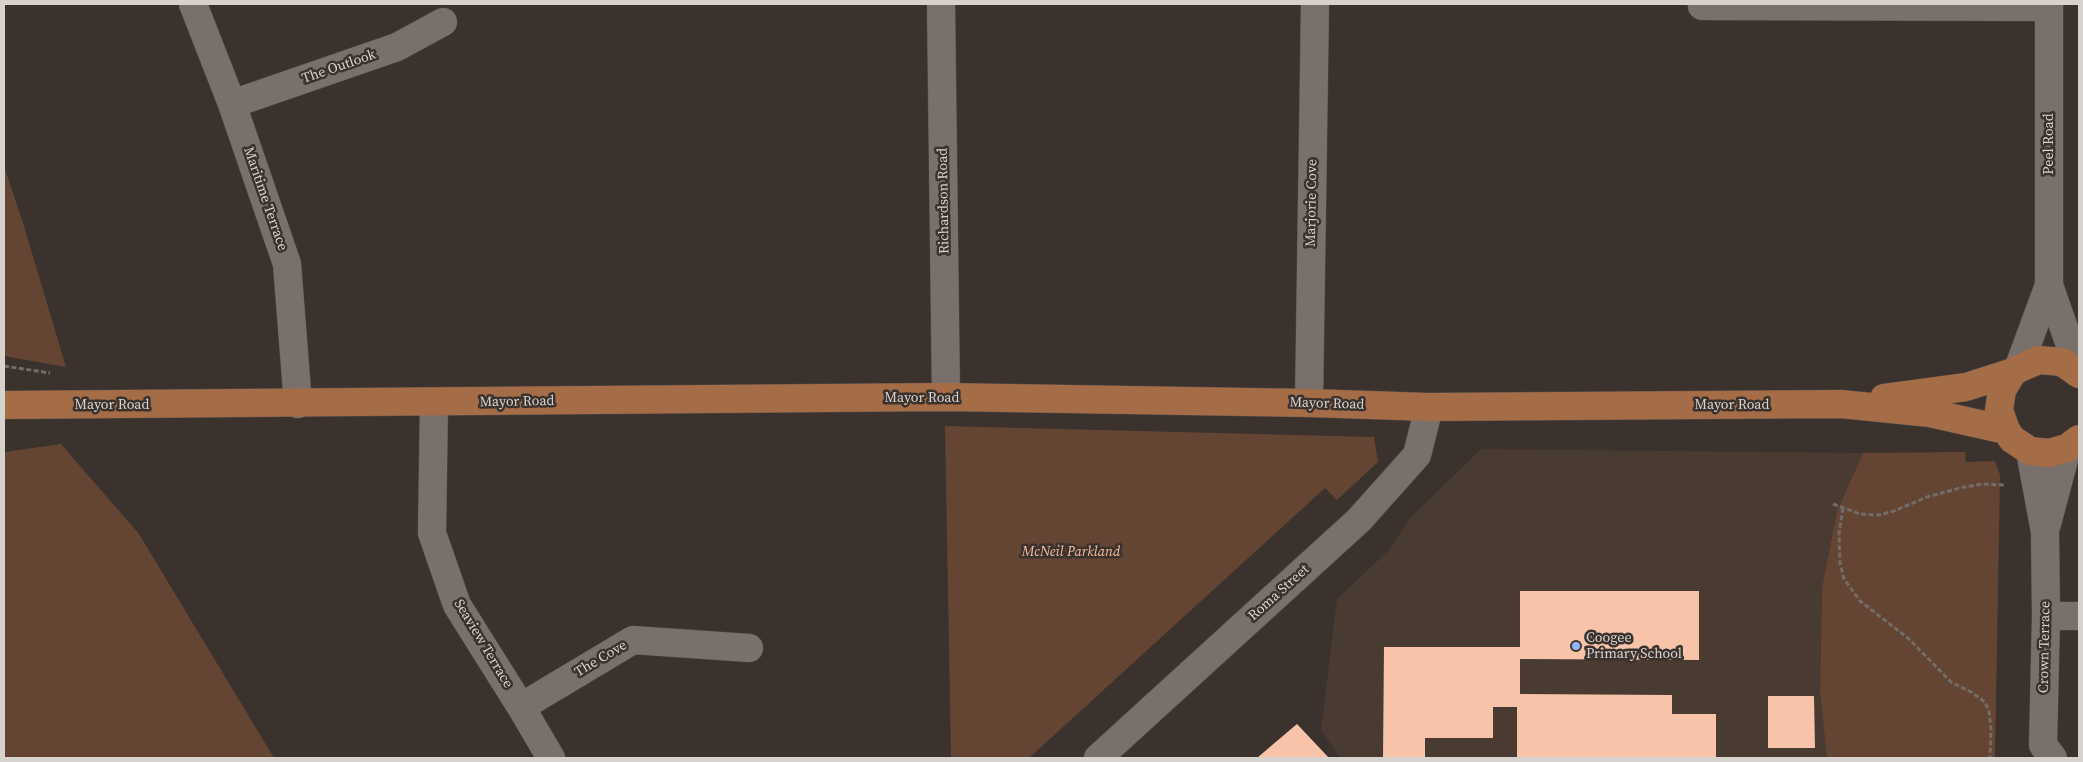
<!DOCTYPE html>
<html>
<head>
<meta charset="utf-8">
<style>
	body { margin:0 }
	#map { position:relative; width:2083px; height:762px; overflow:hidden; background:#3b322d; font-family:"Source Serif 4",serif }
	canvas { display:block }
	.frame { position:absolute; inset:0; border:5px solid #d8d2cf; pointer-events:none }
</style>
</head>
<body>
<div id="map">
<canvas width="2083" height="762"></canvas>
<div class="frame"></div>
</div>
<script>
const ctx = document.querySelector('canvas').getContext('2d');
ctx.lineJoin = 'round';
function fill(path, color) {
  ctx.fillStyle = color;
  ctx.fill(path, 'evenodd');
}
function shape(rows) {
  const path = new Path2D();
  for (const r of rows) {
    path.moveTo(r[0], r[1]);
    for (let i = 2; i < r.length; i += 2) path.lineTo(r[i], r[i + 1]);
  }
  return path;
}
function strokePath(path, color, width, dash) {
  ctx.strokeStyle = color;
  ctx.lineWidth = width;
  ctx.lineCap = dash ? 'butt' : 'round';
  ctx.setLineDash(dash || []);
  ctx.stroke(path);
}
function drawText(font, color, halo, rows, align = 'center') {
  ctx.font = font + ' "Source Serif 4",serif';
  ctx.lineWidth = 5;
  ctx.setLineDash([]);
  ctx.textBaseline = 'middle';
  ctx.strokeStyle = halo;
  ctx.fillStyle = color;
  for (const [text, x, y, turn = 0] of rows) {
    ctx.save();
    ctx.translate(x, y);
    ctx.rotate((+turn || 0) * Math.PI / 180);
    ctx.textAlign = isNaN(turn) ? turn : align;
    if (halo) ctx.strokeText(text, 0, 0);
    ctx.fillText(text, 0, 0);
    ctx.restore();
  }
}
fill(shape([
	[1481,449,1863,453,1837,511,1822,588,1820,693,1827,758,1340,758,1321,730,1337,599,1390,549,1409,519]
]), '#493a32');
fill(shape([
	[4,166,23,223,66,367,4,356],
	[945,426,1374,437,1378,462,1337,500,1325,488,1029,758,951,758],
	[61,444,139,534,274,758,4,758,4,452],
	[1965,452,1966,462,1995,461,2000,475,1995,758,1827,758,1820,693,1822,588,1837,511,1863,453]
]), '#644433');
fill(shape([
	[1520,591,1699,591,1699,660,1520,659,1520,694,1672,695,1672,714,1716,714,1716,757,1517,758,1517,707,1493,707,1493,738,1425,738,1425,758,1383,758,1384,647,1520,647],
	[1768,696,1814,696,1815,748,1768,748],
	[1297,724,1329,758,1257,758,1271,746]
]), '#f7c4a9');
const minor = shape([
	[193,4,232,104,287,264,298,404],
	[941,4,946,397],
	[2049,4,2049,285,2079,371],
	[1702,6,2049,7],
	[232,104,397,47,443,22],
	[2018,369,2049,285],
	[434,402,432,533,457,605,521,707,551,758],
	[1309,403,1315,4],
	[2030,451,2045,532,2046,616,2043,745,2053,758],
	[2047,524,2067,448],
	[2046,616,2079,616],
	[521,707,633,640,749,648],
	[1098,758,1359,520,1417,455,1429,407]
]);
const major = shape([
	[2079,374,2062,362,2039,360,2018,369,2013,372,2002,390,1999,410,2006,430,2012,439,2030,451,2049,453,2067,448,2079,439],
	[1884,398,1966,387,2013,372],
	[4,405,946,397,1309,403,1429,407,1841,404,1930,413,2006,430]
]);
strokePath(minor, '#554e4a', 29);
strokePath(major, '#554e4a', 29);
strokePath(shape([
	[4,366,50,373],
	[1833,504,1860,514,1879,515,1894,511,1927,497,1964,487,1983,484,2004,485],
	[1843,508,1839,533,1840,563,1844,579,1860,601,1909,639,1951,682,1971,692,1985,702,1989,711,1991,730,1990,758]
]), '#746c68', 3, [5, 2.5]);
strokePath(minor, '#7a706b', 28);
strokePath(major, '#a56c48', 28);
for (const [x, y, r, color] of [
	[1576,646,5,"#8fb8fd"]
]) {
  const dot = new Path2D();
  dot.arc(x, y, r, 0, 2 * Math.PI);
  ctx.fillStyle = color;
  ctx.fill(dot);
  strokePath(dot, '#3b322d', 2);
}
drawText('14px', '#d8d2cf', '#3b322d', [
	["The Outlook",339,67,-19],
	["Peel Road",2049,144,-90],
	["Maritime Terrace",265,199,71],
	["Richardson Road",944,201,-91],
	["Marjorie Cove",1312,203,-89],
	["Mayor Road",922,398],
	["Mayor Road",517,402,-1],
	["Mayor Road",1327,404,2],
	["Mayor Road",112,405],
	["Mayor Road",1732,405],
	["Roma Street",1279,593,-42],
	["Seaview Terrace",483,644,59],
	["Crown Terrace",2045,647,-89],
	["The Cove",601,659,-31]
]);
drawText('italic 14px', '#f6bc9d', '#3b322d', [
	["McNeil Parkland",1071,552]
]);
drawText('14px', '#d8d2cf', '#3b322d', [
	["Coogee",1586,638],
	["Primary School",1586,654]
], 'left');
</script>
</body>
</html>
